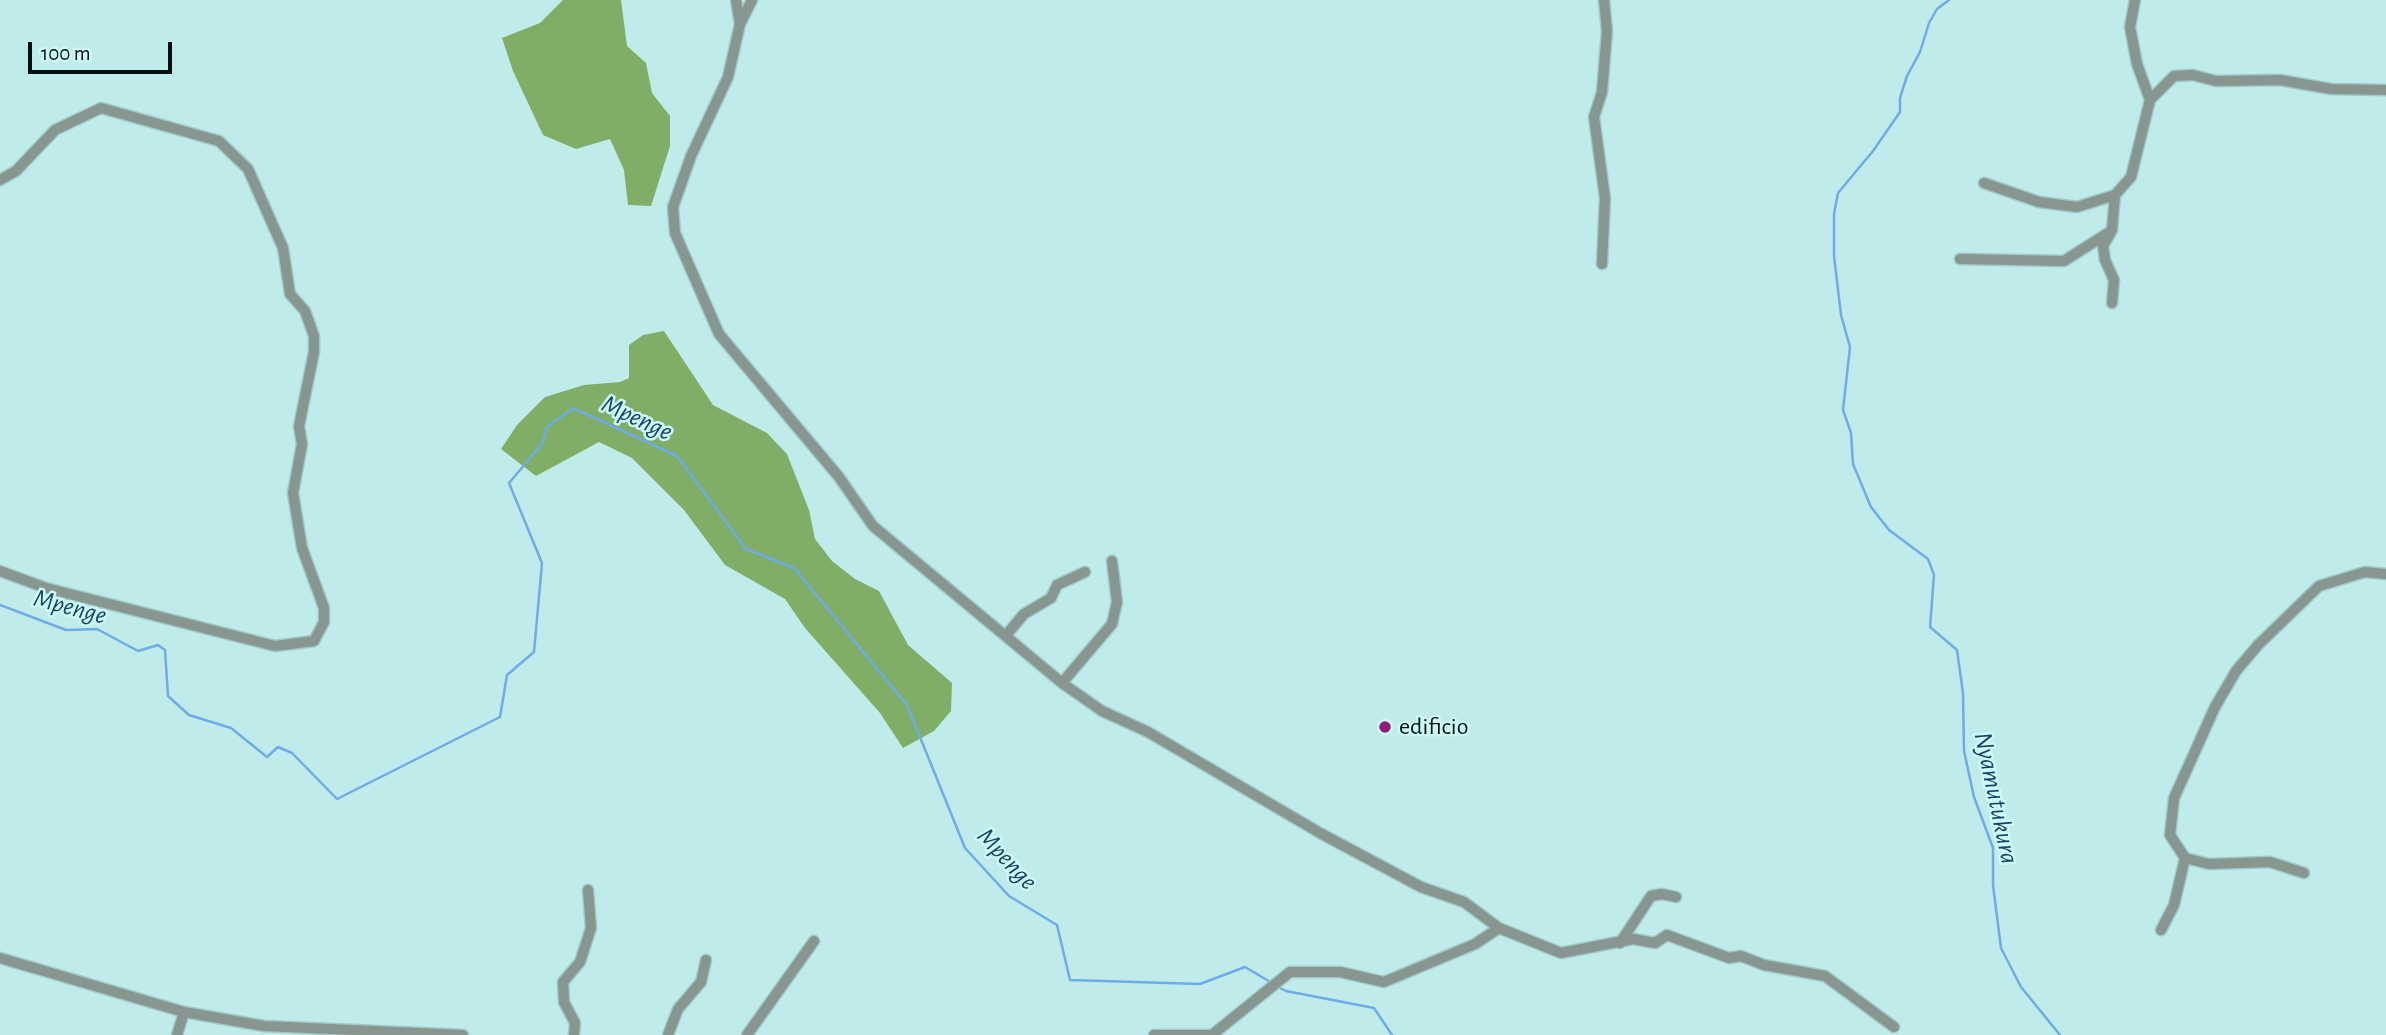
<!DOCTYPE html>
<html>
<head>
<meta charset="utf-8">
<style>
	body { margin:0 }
	#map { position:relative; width:2386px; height:1035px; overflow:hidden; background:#bfecea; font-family:"Alegreya Sans",sans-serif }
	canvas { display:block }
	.scale { position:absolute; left:28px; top:42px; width:144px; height:32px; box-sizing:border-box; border:4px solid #010f0f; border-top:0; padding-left:9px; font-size:21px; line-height:24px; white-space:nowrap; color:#010f0f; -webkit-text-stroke:5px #ccfaf7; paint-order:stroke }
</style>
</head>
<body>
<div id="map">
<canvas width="2386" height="1035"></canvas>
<div class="scale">100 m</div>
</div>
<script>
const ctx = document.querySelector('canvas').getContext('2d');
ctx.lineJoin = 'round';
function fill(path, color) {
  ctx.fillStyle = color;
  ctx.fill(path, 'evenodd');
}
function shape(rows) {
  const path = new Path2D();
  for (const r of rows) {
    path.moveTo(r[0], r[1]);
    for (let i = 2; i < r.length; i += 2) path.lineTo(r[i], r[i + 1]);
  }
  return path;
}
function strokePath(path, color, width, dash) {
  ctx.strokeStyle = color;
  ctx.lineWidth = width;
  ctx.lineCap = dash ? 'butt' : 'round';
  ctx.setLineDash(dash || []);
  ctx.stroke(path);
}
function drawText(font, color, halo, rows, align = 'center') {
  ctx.font = font + ' "Alegreya Sans",sans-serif';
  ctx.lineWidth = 5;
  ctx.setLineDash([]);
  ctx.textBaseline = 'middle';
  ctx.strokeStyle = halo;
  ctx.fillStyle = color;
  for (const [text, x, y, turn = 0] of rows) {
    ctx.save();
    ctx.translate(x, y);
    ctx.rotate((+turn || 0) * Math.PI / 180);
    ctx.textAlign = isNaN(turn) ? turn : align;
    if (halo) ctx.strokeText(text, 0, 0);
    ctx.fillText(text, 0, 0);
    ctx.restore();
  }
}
fill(shape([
	[563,0,621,0,627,46,646,63,652,93,670,116,670,146,651,206,628,205,624,170,610,139,576,149,543,135,513,71,502,38,540,23],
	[664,331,713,405,767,433,787,454,809,510,815,539,832,561,855,579,879,591,908,645,952,683,951,711,934,731,903,748,880,713,805,628,785,599,725,565,684,510,632,458,599,442,536,476,501,449,517,425,545,397,584,385,620,382,629,378,629,345,643,335]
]), '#81ae66');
strokePath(shape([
	[1949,0,1937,9,1929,23,1920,52,1907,76,1900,98,1900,112,1873,151,1838,193,1834,214,1834,256,1841,315,1850,347,1843,410,1851,433,1853,464,1871,507,1889,530,1928,559,1934,575,1930,627,1957,650,1963,693,1964,751,1974,797,1993,848,1993,885,2001,948,2021,987,2060,1035],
	[0,605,66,630,97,629,138,651,158,645,165,650,168,696,189,715,231,728,267,757,278,747,292,753,337,799,500,717,507,675,534,652,542,563,509,483,542,444,547,427,573,408,677,456,746,549,794,568,907,705,965,848,1009,896,1057,925,1070,980,1200,984,1245,967,1272,983],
	[1278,987,1286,991,1374,1008,1392,1035]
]), '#6eabe9', 2.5);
const minor = shape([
	[736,0,740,24,728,77,691,156,673,207,675,233,719,334,839,477,873,526,1062,683,1102,711,1148,732,1320,833,1421,887,1464,902,1499,928,1561,953,1633,939,1655,943,1667,935,1729,958,1741,956,1764,965,1825,976,1894,1027],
	[2135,0,2130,27,2137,64,2150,100],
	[740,24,752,0],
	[0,180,16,171,55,130,101,108,219,141,248,169,283,248,290,294,305,311,314,336,314,352,299,426,302,444,293,493,302,548,324,608,324,622,314,641,275,646,46,588,0,571],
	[1984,183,2039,202,2077,207,2115,195],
	[1960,259,2064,261,2108,233],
	[1602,264,1605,198,1594,117,1602,92,1607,31,1604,0],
	[2112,303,2114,280,2105,260,2103,246,2112,230,2115,195,2131,177,2150,100,2174,76,2193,75,2216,81,2280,80,2331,89,2386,90],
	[1007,634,1024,614,1051,598,1057,585,1085,572],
	[1062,683,1112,624,1117,602,1112,561],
	[2304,873,2270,862,2209,864,2185,858,2170,835,2174,798,2215,707,2236,671,2258,645,2319,586,2365,572,2386,574],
	[2161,930,2174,905,2185,858],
	[1620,943,1651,896,1662,894,1676,897],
	[0,958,184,1012,264,1026,463,1035],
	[177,1035,184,1012],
	[574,1035,575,1023,564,1002,563,982,580,962,591,928,588,890],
	[668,1035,678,1009,701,982,706,960],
	[747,1035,814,941],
	[1154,1035,1215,1035],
	[1212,1035,1290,972,1340,972,1384,982,1475,944,1499,928]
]);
strokePath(minor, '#a1c9c7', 13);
strokePath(minor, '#87968e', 10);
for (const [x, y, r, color] of [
	[1385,727,7,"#901c7c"]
]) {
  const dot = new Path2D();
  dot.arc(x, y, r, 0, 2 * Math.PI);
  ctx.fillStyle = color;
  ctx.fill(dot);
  strokePath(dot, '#ccfaf7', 2.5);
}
drawText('24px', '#010f0f', '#ccfaf7', [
	["edificio",1399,727]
], 'left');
drawText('italic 26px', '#17426a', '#ccfaf7', [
	["Mpenge",637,418,25],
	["Mpenge",70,607,15],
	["Nyamutukura",1996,798,78],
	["Mpenge",1007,859,47]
]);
</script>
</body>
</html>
